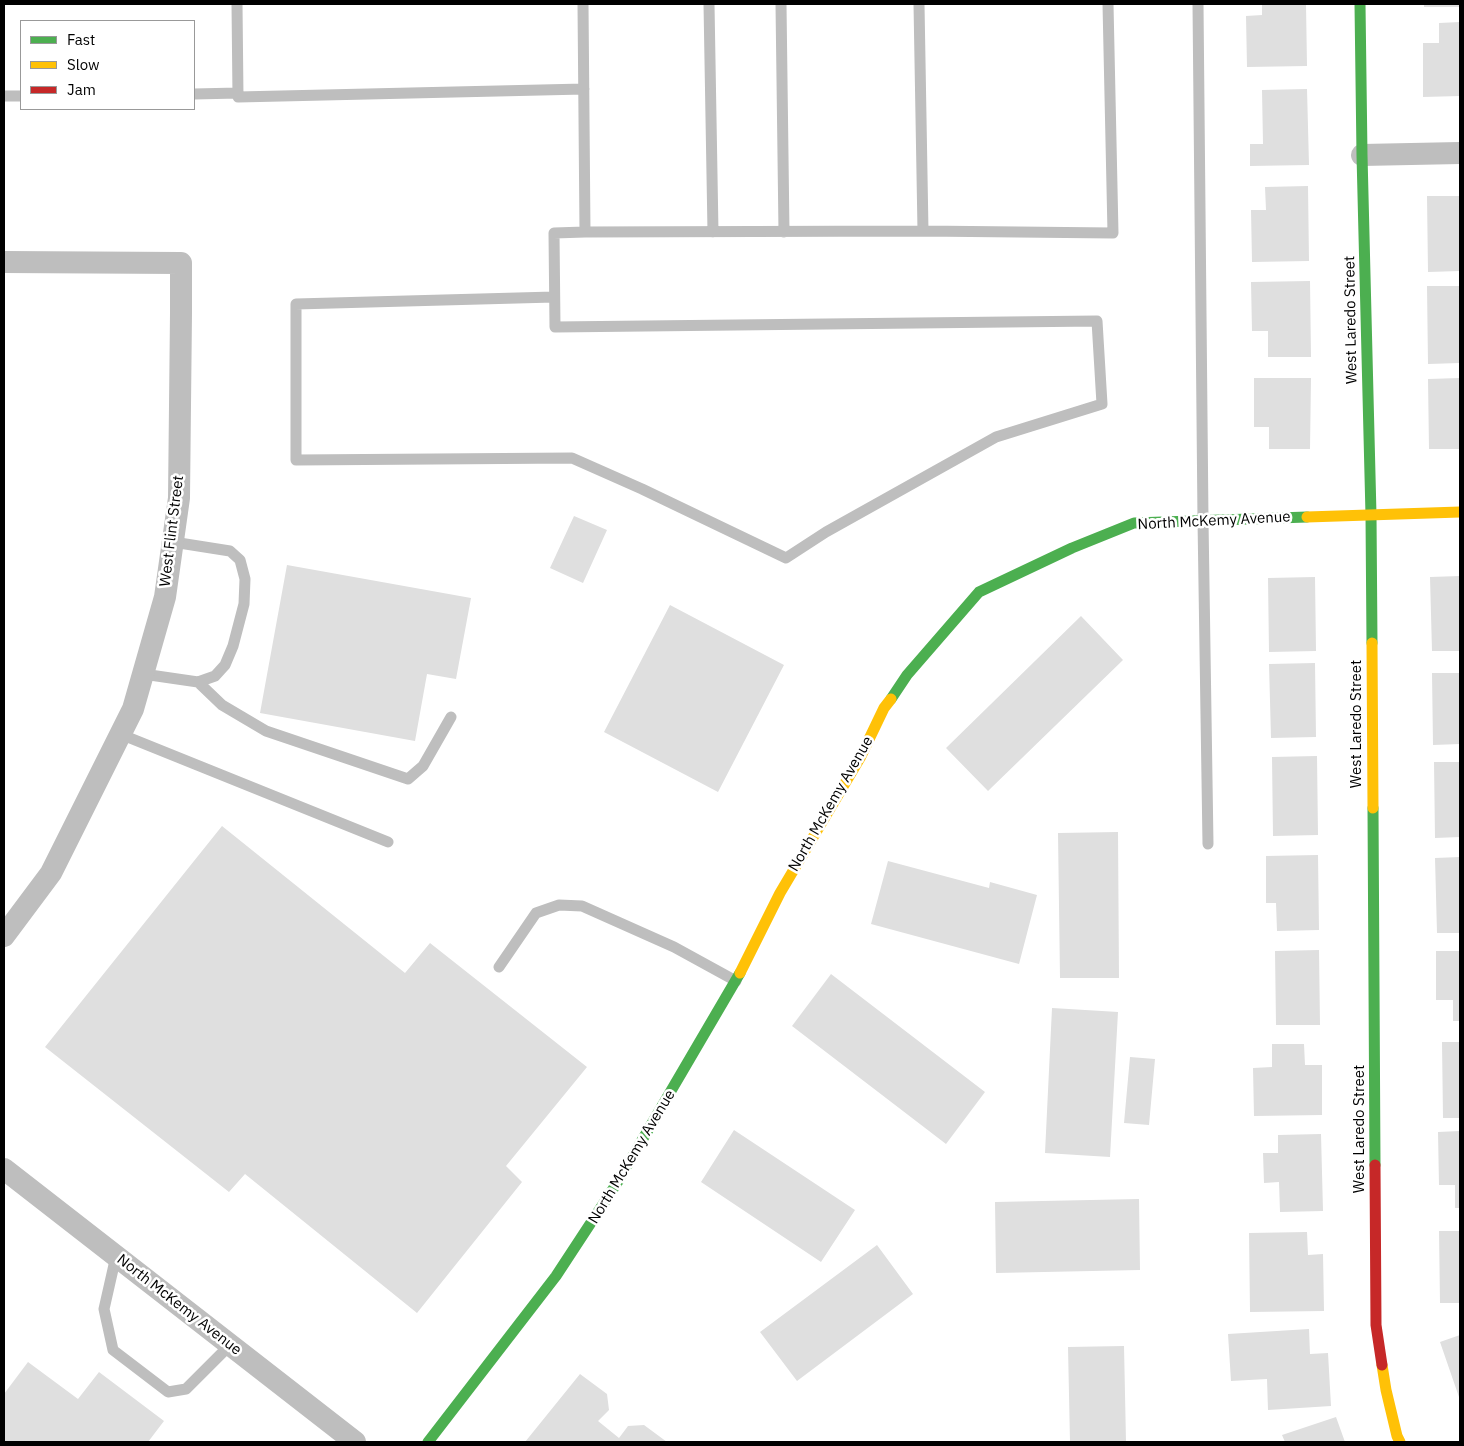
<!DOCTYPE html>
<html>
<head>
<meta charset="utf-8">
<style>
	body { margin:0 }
	#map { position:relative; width:1464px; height:1446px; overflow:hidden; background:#fff; font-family:"IBM Plex Sans",sans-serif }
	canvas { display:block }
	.frame { position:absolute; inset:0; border:5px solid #000; pointer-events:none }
	.legend { position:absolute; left:20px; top:20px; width:175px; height:90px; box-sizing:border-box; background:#fff; border:1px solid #999; margin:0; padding:6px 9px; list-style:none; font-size:15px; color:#000 }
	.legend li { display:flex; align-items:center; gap:10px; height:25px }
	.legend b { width:25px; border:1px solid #999 }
</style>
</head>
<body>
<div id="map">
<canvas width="1464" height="1446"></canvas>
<div class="frame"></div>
<ul class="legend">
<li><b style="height:6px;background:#4caf50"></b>Fast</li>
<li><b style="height:6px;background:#ffc107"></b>Slow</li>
<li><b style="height:6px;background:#c62828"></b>Jam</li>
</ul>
</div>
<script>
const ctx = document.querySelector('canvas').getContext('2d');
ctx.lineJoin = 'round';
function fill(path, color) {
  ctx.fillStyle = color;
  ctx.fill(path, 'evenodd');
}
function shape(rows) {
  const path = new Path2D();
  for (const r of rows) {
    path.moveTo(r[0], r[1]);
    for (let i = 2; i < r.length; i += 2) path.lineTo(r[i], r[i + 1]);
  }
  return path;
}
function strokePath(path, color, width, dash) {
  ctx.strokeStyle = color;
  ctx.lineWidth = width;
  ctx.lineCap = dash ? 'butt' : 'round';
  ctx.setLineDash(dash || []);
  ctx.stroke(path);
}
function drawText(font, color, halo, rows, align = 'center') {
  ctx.font = font + ' "IBM Plex Sans",sans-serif';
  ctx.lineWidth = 5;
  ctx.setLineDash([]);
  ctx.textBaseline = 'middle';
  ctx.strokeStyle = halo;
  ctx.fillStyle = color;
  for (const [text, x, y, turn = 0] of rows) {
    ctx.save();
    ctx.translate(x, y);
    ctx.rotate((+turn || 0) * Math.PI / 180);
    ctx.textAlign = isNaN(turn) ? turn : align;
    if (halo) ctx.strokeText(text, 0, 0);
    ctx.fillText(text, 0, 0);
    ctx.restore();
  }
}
fill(shape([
	[1262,4,1306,4,1307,66,1247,67,1246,16,1262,15],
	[1424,4,1460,4,1460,7,1424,7],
	[1460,22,1460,96,1423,97,1423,43,1439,43,1439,23],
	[1307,89,1309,165,1250,166,1250,144,1263,144,1262,90],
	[1308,186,1309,261,1252,262,1251,210,1266,210,1265,187],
	[1427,196,1460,196,1460,271,1428,272],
	[1310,281,1311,357,1268,357,1268,331,1252,331,1251,282],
	[1427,286,1460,286,1460,363,1428,364],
	[1254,378,1311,378,1310,449,1269,449,1269,427,1254,427],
	[1460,378,1460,449,1429,449,1428,379],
	[574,516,607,530,583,583,550,568],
	[287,565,471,598,456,679,427,674,415,741,260,713],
	[1460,576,1460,651,1432,651,1430,577],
	[1315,577,1316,651,1269,652,1268,578],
	[670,605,784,665,718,792,604,732],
	[1081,616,1123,660,988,791,946,748],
	[1315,663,1316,737,1271,738,1269,664],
	[1432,673,1460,673,1460,744,1433,745],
	[1317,756,1318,835,1273,836,1272,757],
	[1434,762,1460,762,1460,837,1435,838],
	[222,826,405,973,430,943,587,1067,506,1166,522,1182,417,1313,245,1174,229,1192,45,1047],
	[1118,832,1119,978,1060,978,1058,833],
	[1318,855,1319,930,1277,931,1276,903,1266,903,1266,856],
	[1460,857,1460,933,1437,933,1435,858],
	[888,861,989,888,990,882,1037,895,1019,964,871,924],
	[1319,950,1320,1025,1276,1025,1275,951],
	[1436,951,1460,951,1460,1021,1453,1021,1453,1000,1436,1000],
	[831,974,985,1092,946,1144,792,1026],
	[1052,1008,1118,1012,1110,1157,1045,1153],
	[1442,1042,1460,1042,1460,1118,1443,1118],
	[1272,1044,1304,1044,1305,1065,1322,1065,1322,1115,1254,1116,1253,1068,1272,1067],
	[1130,1057,1155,1059,1149,1125,1124,1123],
	[734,1130,855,1210,821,1262,701,1182],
	[1460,1131,1460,1208,1455,1208,1455,1185,1439,1185,1438,1132],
	[1321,1134,1323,1211,1280,1212,1279,1182,1264,1183,1263,1153,1278,1153,1278,1135],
	[1139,1199,1140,1270,996,1273,995,1202],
	[1439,1231,1460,1231,1460,1303,1440,1303],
	[1307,1232,1308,1255,1323,1254,1324,1311,1250,1312,1249,1233],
	[877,1245,913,1294,797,1381,760,1332],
	[1309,1329,1310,1354,1328,1353,1331,1406,1268,1410,1267,1379,1231,1381,1228,1334],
	[1460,1335,1460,1400,1440,1342],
	[1124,1346,1126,1442,1070,1442,1068,1347],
	[28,1362,78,1399,99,1372,164,1421,148,1442,4,1442,4,1394],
	[580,1374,607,1394,609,1410,598,1421,619,1438,628,1426,644,1425,667,1442,525,1442],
	[1336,1417,1345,1442,1285,1442,1282,1435]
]), '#dfdfdf');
strokePath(shape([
	[237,4,238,97,584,89],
	[583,4,585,232,923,231],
	[709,4,713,232],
	[781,4,784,232],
	[919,4,923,231,1113,233,1108,4],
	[1198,4,1203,520,1208,844],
	[194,94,238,93],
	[4,96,21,96],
	[554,297,296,304,296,460,572,458,642,489,786,558,826,532,996,437,1102,404,1097,321,555,327,554,233,585,232],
	[143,674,198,682,215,676,225,665,233,646,244,604,245,579,240,560,230,551,173,542],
	[198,682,222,705,266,731,408,779,423,766,451,717],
	[120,734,388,842],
	[499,967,536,913,559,905,582,906,674,947,736,981],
	[116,1256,104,1309,113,1350,168,1392,186,1389,230,1345]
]), '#bebebe', 11);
strokePath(shape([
	[1362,155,1460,153],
	[4,262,181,263,181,313,179,498,165,597,133,709,51,873,4,936],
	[4,1169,355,1442]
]), '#bebebe', 22);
strokePath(shape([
	[1360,4,1362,155,1371,515,1372,643],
	[891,699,907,675,979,592,1072,548,1134,523,1307,517],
	[1373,808,1375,1165],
	[428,1442,556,1276,617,1183,740,973]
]), '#4caf50', 11);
strokePath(shape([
	[1307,517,1460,512],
	[1372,643,1373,808],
	[740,973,780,893,860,758,884,708,891,699],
	[1382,1365,1386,1390,1397,1436,1400,1442]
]), '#ffc107', 11);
strokePath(shape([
	[1375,1165,1376,1325,1382,1365]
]), '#c62828', 11);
drawText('15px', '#000', '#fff', [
	["West Laredo Street",1351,320,-91],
	["North McKemy Avenue",1214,521,-3],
	["West Flint Street",172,531,-83],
	["West Laredo Street",1357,724,-90],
	["North McKemy Avenue",831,804,-60],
	["West Laredo Street",1360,1129,-90],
	["North McKemy Avenue",632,1157,-59],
	["North McKemy Avenue",179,1305,38]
]);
</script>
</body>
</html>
